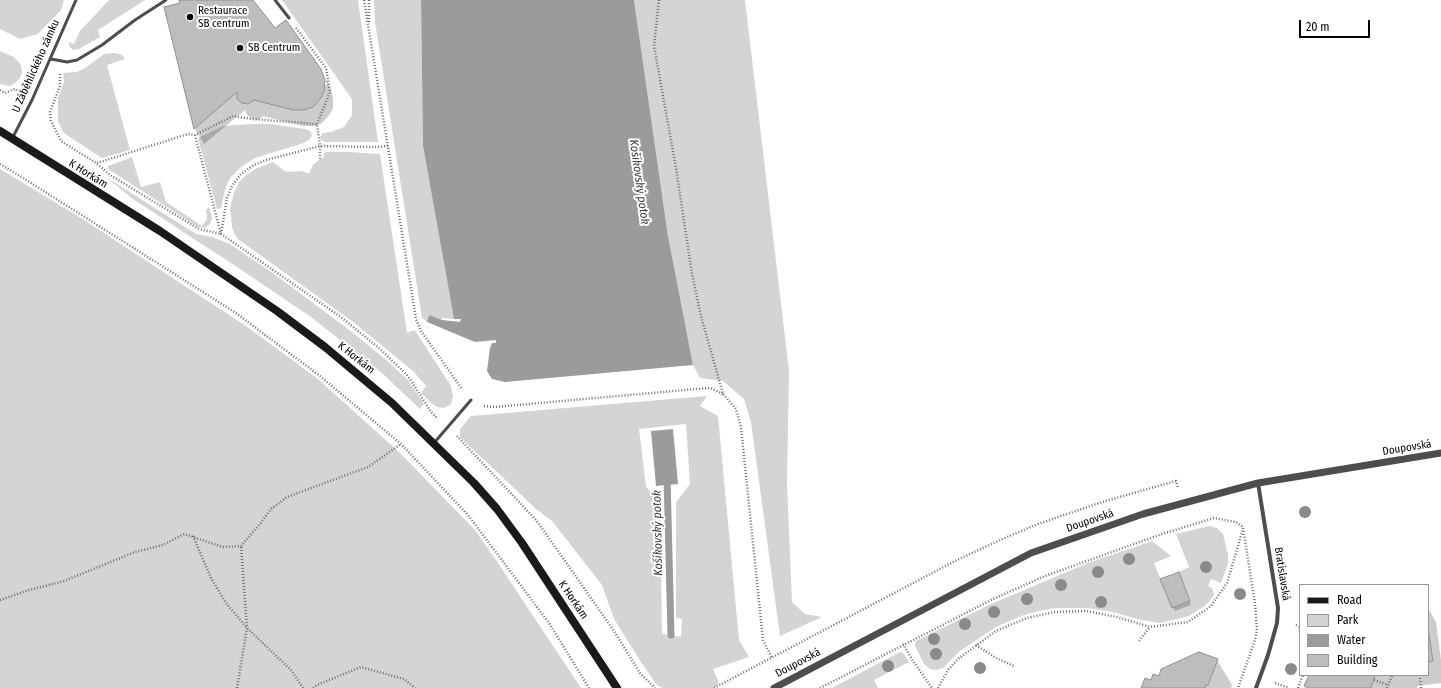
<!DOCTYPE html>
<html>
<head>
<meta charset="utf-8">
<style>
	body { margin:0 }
	#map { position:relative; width:1441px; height:688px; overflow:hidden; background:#fff; font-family:"Fira Sans Condensed",sans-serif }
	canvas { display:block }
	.legend { position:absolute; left:1299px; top:584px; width:130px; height:92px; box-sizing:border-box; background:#fff; border:1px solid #999; margin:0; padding:5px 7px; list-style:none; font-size:12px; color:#000 }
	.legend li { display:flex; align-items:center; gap:8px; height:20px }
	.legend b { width:20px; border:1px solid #999 }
	.scale { position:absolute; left:1299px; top:20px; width:71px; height:18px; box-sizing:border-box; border:2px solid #000; border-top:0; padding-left:5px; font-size:12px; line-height:14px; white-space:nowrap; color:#000; -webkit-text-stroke:3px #fff; paint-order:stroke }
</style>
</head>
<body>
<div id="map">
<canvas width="1441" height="688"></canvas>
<ul class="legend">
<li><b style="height:5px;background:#1a1a1a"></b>Road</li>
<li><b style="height:11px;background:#d4d4d4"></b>Park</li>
<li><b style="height:11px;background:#9b9b9b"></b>Water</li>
<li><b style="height:11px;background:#bdbdbd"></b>Building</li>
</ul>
<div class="scale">20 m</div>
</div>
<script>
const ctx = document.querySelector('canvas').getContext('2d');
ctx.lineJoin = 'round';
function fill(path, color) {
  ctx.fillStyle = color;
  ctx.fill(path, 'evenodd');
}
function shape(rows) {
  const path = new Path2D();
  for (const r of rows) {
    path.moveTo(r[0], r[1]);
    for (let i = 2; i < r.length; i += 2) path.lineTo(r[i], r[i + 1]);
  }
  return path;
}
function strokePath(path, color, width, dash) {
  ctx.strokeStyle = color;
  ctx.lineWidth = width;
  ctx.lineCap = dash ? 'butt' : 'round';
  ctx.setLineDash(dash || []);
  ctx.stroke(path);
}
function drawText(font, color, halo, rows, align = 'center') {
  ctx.font = font + ' "Fira Sans Condensed",sans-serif';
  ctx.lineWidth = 4;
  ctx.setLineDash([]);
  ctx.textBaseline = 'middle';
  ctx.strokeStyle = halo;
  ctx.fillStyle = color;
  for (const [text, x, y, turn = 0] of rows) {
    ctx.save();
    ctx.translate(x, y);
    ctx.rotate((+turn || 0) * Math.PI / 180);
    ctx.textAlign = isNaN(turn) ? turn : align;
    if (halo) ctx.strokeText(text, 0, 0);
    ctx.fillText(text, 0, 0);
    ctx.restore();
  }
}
fill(shape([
	[0,0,64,0,61,10,38,34,20,39,0,29],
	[109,0,145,0,98,30,100,37,79,49,73,50,69,46,69,42,74,44,80,31],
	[282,0,358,0,378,142,325,142,321,140,320,137,323,133,331,132,344,127,352,115,352,99],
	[374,0,421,0,423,146,454,319,442,318,441,320,429,315,427,322,422,318,375,22],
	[634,0,745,0,789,371,787,484,792,602,805,614,822,617,780,636,751,422,744,399,723,381,700,378,693,365,669,242],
	[0,51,14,57,21,65,22,72,20,78,15,83,10,86,0,84],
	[115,53,122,55,125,59,107,65,130,150,102,158,71,138,63,132,58,121,58,98,64,82,63,73,77,72,85,68,104,54],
	[251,124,270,124,305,129,310,131,312,135,310,139,304,143,255,158,241,167,231,177,227,184,223,198,221,208,217,209,198,138,223,126],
	[326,152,349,152,380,154,407,333,414,330,416,332,451,386,453,397,451,404,444,408,437,407,429,401,421,393,426,386,413,371,352,321,239,240,235,235,232,227,230,208,234,193,239,182,245,176,257,168,273,162,286,172,302,171,309,174,313,165,320,159,324,158,323,155],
	[132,157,141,187,160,182,166,202,202,226,207,219,206,210,209,207,212,218,210,224,205,228,198,227,108,169,108,166],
	[0,169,81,218,246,326,318,379,400,453,475,530,496,560,581,688,0,688],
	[106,177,196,234,212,237,230,244,274,274,348,329,385,359,408,380,424,404,420,409,383,374,311,317,237,267,133,199],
	[707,396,700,406,718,416,739,640,749,657,713,669,719,683,715,688,662,688,657,685,641,662,614,619,602,585,552,521,536,509,460,437,460,429,471,416],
	[686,424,690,484,676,502,676,618,682,619,681,637,662,634,660,502,646,487,639,429],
	[1209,526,1217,528,1223,534,1228,554,1228,563,1221,583,1211,579,1208,586,1212,588,1214,595,1211,599,1206,605,1189,616,1160,623,1141,620,1113,612,1087,608,1056,608,1038,611,1021,616,996,627,960,651,943,668,937,670,930,669,924,664,915,646,916,641,989,605,1088,563,1152,541,1171,556,1154,563,1172,607,1190,600,1179,572,1189,567,1176,534],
	[901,652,904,654,909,662,874,680,878,688,832,688,898,653]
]), '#d4d4d4');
fill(shape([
	[421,0,634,0,668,236,693,365,505,382,492,379,487,371,490,348,492,343,496,343,496,340,475,342,427,322,429,315,442,320,460,322,461,319,454,319,423,146],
	[673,429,678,484,656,486,651,431]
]), '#9b9b9b');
fill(shape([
	[180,0,252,0,275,29,321,71,325,85,327,85,325,77,330,87,333,97,333,108,330,114,322,123,314,126,303,126,263,116,258,120,252,119,248,116,245,110,204,144,195,129,165,8,181,4],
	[1181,577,1191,605,1175,611,1173,607],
	[1428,608,1436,622,1441,660,1441,683,1417,686,1417,688,1306,688,1305,686,1310,675,1428,675],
	[1217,660,1232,685,1231,688,1142,688,1159,678]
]), '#0003');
strokePath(shape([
	[667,476,671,635]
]), '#9b9b9b', 7);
const building = shape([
	[179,0,253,0,275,28,286,20,321,69,325,80,324,91,321,98,313,107,304,110,293,110,254,100,248,104,242,103,237,99,237,92,194,129,164,7,180,3,179,0],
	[1179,572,1190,601,1172,608,1160,579,1179,572],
	[1428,628,1433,661,1428,662,1428,628],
	[1199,652,1218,659,1208,685,1206,685,1205,688,1141,688,1145,678,1151,680,1153,674,1159,676,1161,669,1199,652],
	[1309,675,1375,675,1371,688,1308,688,1304,686,1309,675]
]);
fill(building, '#bdbdbd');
strokePath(building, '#919191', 1);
strokePath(shape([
	[364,0,416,319,421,331,462,389],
	[369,0,369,22],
	[659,0,654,46,676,168,692,274,701,316,723,394,736,409,741,427,763,640,772,658],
	[296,28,326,68,330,92,317,124],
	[60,74,60,86,50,112,51,121,61,141,96,163,110,175,199,229,221,234,227,198,232,186,241,174,254,165,266,160,320,146,375,147,388,146],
	[0,90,5,93,15,89,21,93],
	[195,135,221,234,341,317,380,349,408,376,431,412,437,418],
	[97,163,188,134,195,135,233,116,252,119,317,124,320,146,320,159],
	[0,164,20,176,236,313,320,376,401,444,468,515,549,623,589,688],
	[484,406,495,407,696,389,710,388,723,394],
	[457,436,536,520,570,568,614,631,640,673,655,688],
	[193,536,211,578,226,603,247,628,292,671,303,688],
	[0,600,29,590,64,581,135,552,163,545,184,534,223,547,241,546,260,524,271,509,287,497,368,467,401,444],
	[1296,625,1300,627],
	[1139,641,1150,627],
	[903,644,913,661,932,688],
	[976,645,996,658,1014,666],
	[1420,675,1421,688],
	[1374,680,1388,685],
	[1275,683,1289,688],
	[237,688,247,628,241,546],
	[313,688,317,685,361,667,404,679,415,688],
	[714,688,955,561,1000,540,1038,524,1102,502,1176,481,1178,488],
	[820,688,993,599,1045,576,1162,534,1214,518,1236,522,1243,527,1255,604,1257,629,1255,640,1238,688],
	[938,688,948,670,958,659,996,631,1027,618,1055,612,1086,611,1117,617,1150,627,1188,622,1211,606,1227,583,1243,529],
	[1298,688,1303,675],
	[1387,688,1392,676]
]), '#6f6f6f', 2.5, [1, 2]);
strokePath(shape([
	[275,0,289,18],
	[51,59,67,62,77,60,102,45,135,20,166,0],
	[13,137,32,100,76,0],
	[434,443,471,400]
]), '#4d4d4d', 3);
strokePath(shape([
	[1256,688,1268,655,1277,623,1278,608,1258,483]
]), '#4d4d4d', 4);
strokePath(shape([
	[774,688,1031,553,1143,514,1258,483,1441,453]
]), '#4d4d4d', 7);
strokePath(shape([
	[0,131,160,231,277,311,325,347,392,403,474,483,497,509,522,543,617,688]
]), '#1a1a1a', 8);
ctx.fillStyle = '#8a8a8a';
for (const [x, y] of [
	[1305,512],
	[1129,559],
	[1206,567],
	[1098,572],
	[1061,585],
	[1240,594],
	[1027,599],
	[1101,602],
	[994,612],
	[965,624],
	[934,639],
	[936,654],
	[888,666],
	[980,668],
	[1291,669]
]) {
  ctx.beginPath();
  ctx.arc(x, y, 6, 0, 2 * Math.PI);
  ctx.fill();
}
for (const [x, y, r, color] of [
	[190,17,4,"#000"],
	[240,48,4,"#000"]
]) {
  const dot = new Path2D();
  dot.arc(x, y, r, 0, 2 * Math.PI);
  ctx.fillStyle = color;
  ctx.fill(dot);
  strokePath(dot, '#fff', 1.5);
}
drawText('11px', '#000', '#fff', [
	["Restaurace",198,11],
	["SB centrum",198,24],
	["SB Centrum",248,48]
], 'left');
drawText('11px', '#000', '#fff', [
	["U Záběhlického zámku",36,66,-66],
	["K Horkám",88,174,32],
	["K Horkám",356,358,39],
	["Doupovská",1407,448,-9],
	["Doupovská",1090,521,-19],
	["Bratislavská",1282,574,81],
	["K Horkám",573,600,56],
	["Doupovská",798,663,-28]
]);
drawText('italic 12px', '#3c3c3c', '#fff', [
	["Košíkovský potok",639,182,82],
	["Košíkovský potok",658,533,-91]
]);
</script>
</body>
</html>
